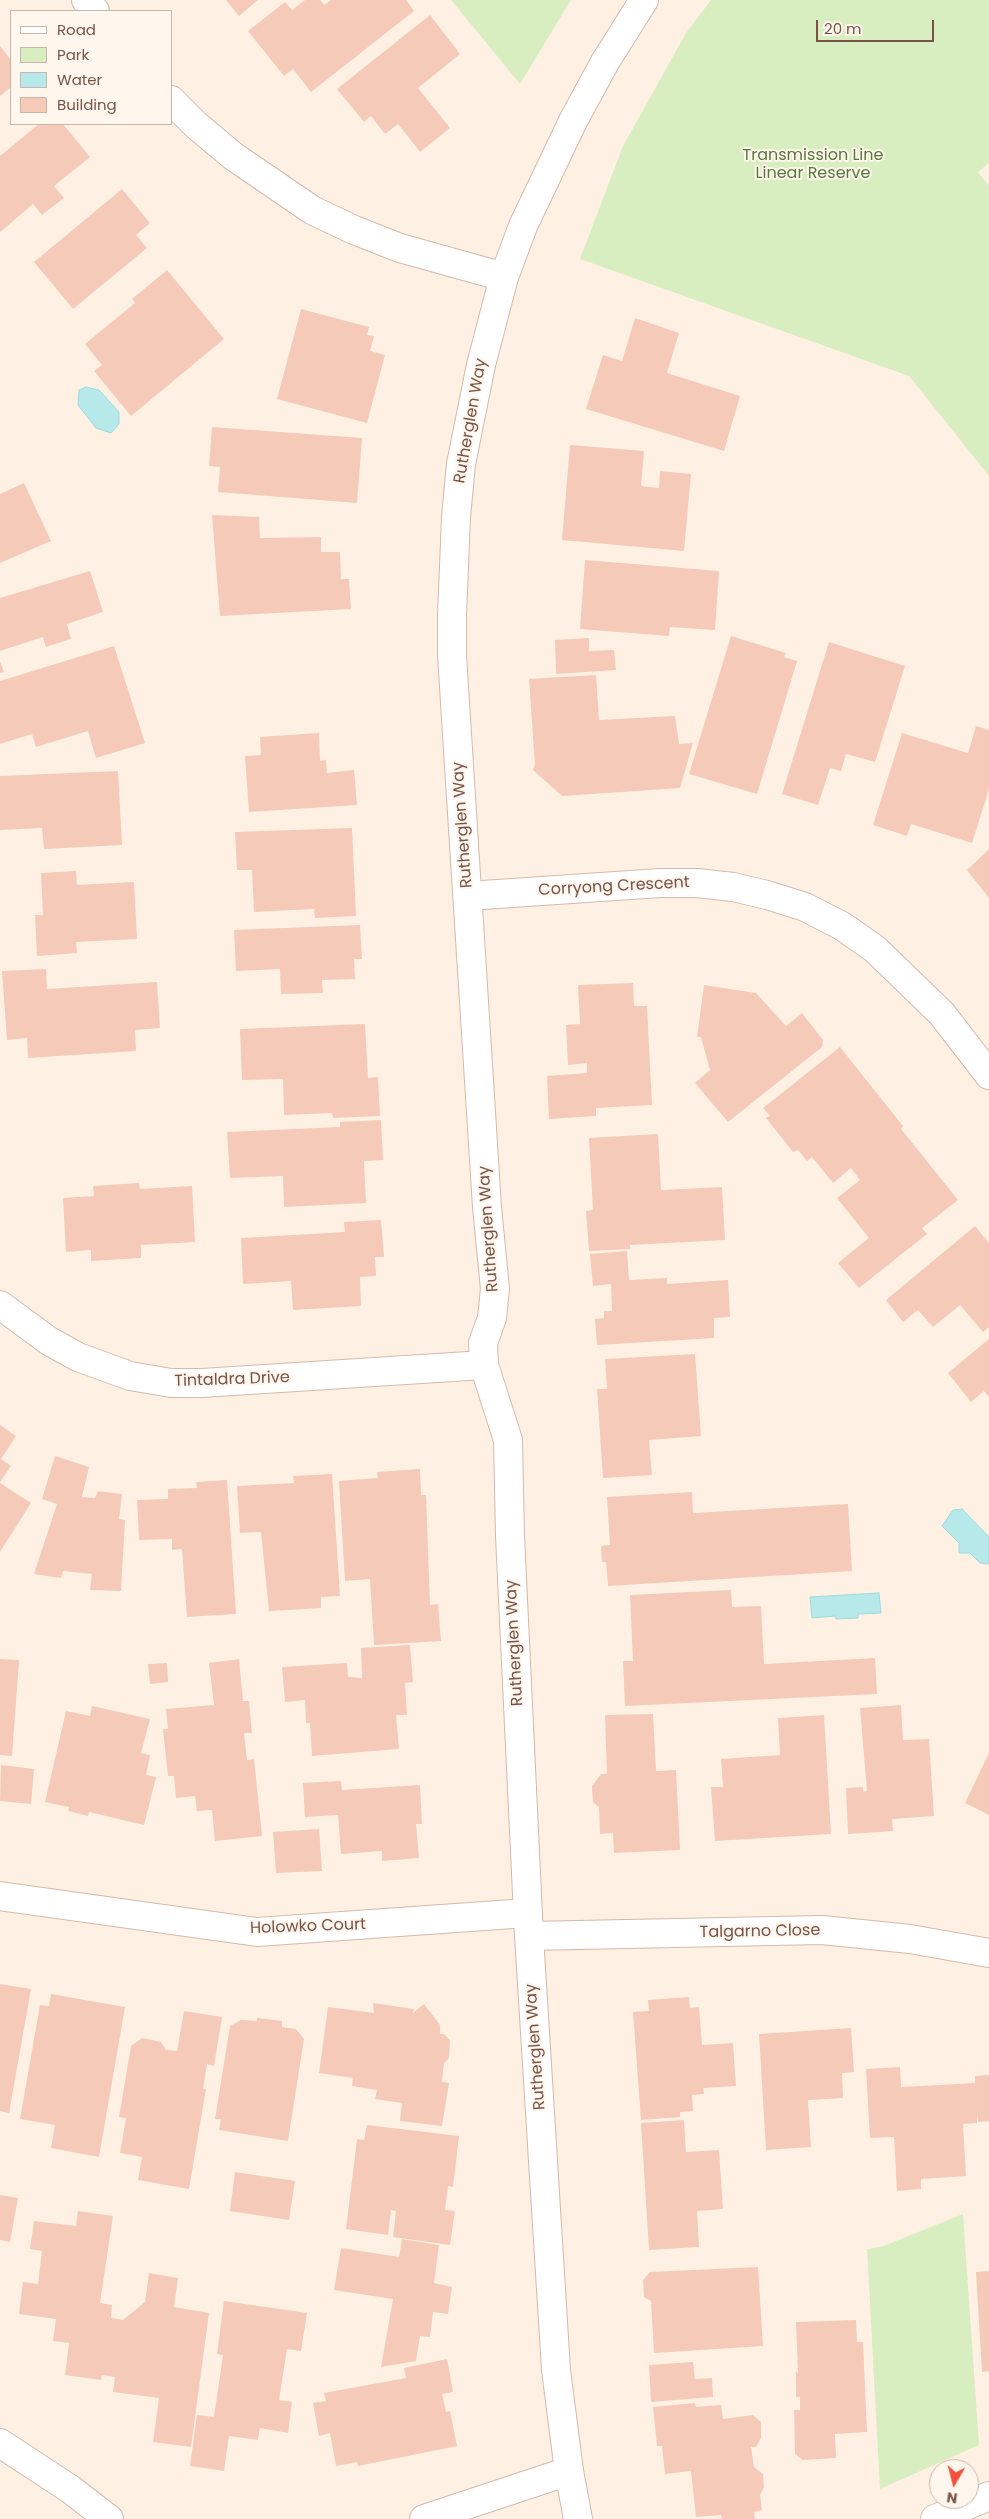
<!DOCTYPE html>
<html>
<head>
<meta charset="utf-8">
<style>
	body { margin:0 }
	#map { position:relative; width:989px; height:2519px; overflow:hidden; background:#fef1e4; font-family:Poppins,sans-serif }
	canvas { display:block }
	.legend { position:absolute; left:10px; top:10px; width:162px; height:115px; box-sizing:border-box; background:#fff6ed; border:1px solid #cab5ab; margin:0; padding:6px 9px; list-style:none; font-size:15px; color:#7a5347 }
	.legend li { display:flex; align-items:center; gap:10px; height:25px }
	.legend b { width:25px; border:1px solid #cab5ab }
	.north { position:absolute; left:929px; top:2459px; width:50px; height:50px; box-sizing:border-box; background:#fff6ed; border:1px solid #cab5ab; border-radius:50%; rotate:188deg; font-size:14px; font-weight:700; line-height:20px; text-align:center; color:#7a5347 }
	.north::after { content:''; display:block; margin:auto; width:18px; height:22px; background:#f3513e; clip-path:polygon(50% 0,100% 100%,50% 72%,0 100%) }
	.scale { position:absolute; left:816px; top:20px; width:118px; height:22px; box-sizing:border-box; border:2px solid #7a5347; border-top:0; padding-left:6px; font-size:15px; line-height:18px; white-space:nowrap; color:#7a5347; -webkit-text-stroke:4px #fff6ed; paint-order:stroke }
</style>
</head>
<body>
<div id="map">
<canvas width="989" height="2519"></canvas>
<ul class="legend">
<li><b style="height:6px;background:#fff"></b>Road</li>
<li><b style="height:14px;background:#d8eec1"></b>Park</li>
<li><b style="height:14px;background:#b7e9ea"></b>Water</li>
<li><b style="height:14px;background:#f6cab9"></b>Building</li>
</ul>
<div class="north">N</div>
<div class="scale">20 m</div>
</div>
<script>
const ctx = document.querySelector('canvas').getContext('2d');
ctx.lineJoin = 'round';
function fill(path, color) {
  ctx.fillStyle = color;
  ctx.fill(path, 'evenodd');
}
function shape(rows) {
  const path = new Path2D();
  for (const r of rows) {
    path.moveTo(r[0], r[1]);
    for (let i = 2; i < r.length; i += 2) path.lineTo(r[i], r[i + 1]);
  }
  return path;
}
function strokePath(path, color, width, dash) {
  ctx.strokeStyle = color;
  ctx.lineWidth = width;
  ctx.lineCap = dash ? 'butt' : 'round';
  ctx.setLineDash(dash || []);
  ctx.stroke(path);
}
function drawText(font, color, halo, rows, align = 'center') {
  ctx.font = font + ' Poppins,sans-serif';
  ctx.lineWidth = 4;
  ctx.setLineDash([]);
  ctx.textBaseline = 'middle';
  ctx.strokeStyle = halo;
  ctx.fillStyle = color;
  for (const [text, x, y, turn = 0] of rows) {
    ctx.save();
    ctx.translate(x, y);
    ctx.rotate((+turn || 0) * Math.PI / 180);
    ctx.textAlign = isNaN(turn) ? turn : align;
    if (halo) ctx.strokeText(text, 0, 0);
    ctx.fillText(text, 0, 0);
    ctx.restore();
  }
}
fill(shape([
	[451,0,571,0,520,84],
	[711,0,989,0,989,163,978,172,989,186,989,476,909,376,580,259,623,146,686,33],
	[963,2214,979,2445,880,2489,867,2249,881,2247]
]), '#d8eec1');
const water = shape([
	[86,387,99,390,119,412,119,424,111,433,96,428,78,405,79,390,86,387],
	[962,1509,989,1537,989,1564,980,1563,970,1553,959,1553,959,1543,942,1526,953,1510,962,1509],
	[879,1593,881,1613,858,1614,858,1618,836,1619,835,1616,812,1618,810,1597,879,1593]
]);
fill(water, '#b7e9ea');
strokePath(water, '#9cdbdd', 1);
fill(shape([
	[226,0,258,0,239,16],
	[305,0,320,0,324,5,331,0,406,0,414,11,311,92,293,69,284,76,248,31,285,2,292,10],
	[430,15,460,54,418,88,450,128,420,152,398,124,385,134,371,116,364,122,337,89],
	[0,46,11,60,11,87,0,96],
	[39,124,63,124,90,157,54,186,64,198,42,215,33,204,0,232,0,156],
	[122,189,150,223,136,235,147,248,73,309,34,262],
	[167,270,224,339,131,416,94,371,102,365,85,344,135,303,132,299],
	[301,309,369,327,367,335,374,336,370,351,385,355,367,423,277,399],
	[635,318,679,333,667,373,740,396,724,451,586,409,603,355,622,361],
	[212,427,362,438,357,503,218,492,220,467,209,466],
	[570,445,644,451,641,486,659,488,660,471,691,474,684,551,562,540],
	[24,483,51,541,0,563,0,494],
	[212,515,259,517,260,538,321,537,321,552,340,552,341,579,349,579,351,609,220,616],
	[585,560,719,571,715,630,670,627,669,636,580,629],
	[90,571,103,612,67,624,71,639,46,647,43,637,0,651,0,598],
	[731,636,786,653,784,657,797,661,757,794,689,774],
	[589,638,589,651,614,650,616,670,556,674,555,640],
	[829,642,905,666,875,762,846,754,841,771,830,768,818,805,782,794],
	[114,646,145,743,96,758,88,731,36,747,32,734,0,744,0,681],
	[0,661,4,672,0,673],
	[596,675,599,720,675,716,679,744,693,743,680,788,562,796,533,770,535,765,529,679],
	[976,726,989,730,989,789,972,843,911,824,907,836,873,825,902,733,968,753],
	[319,733,320,761,326,760,327,773,354,770,357,805,249,812,245,756,261,755,260,737],
	[118,771,122,845,44,849,42,828,0,830,0,776],
	[352,828,356,916,315,918,314,909,254,912,252,870,237,870,235,832],
	[989,849,989,898,967,870],
	[76,871,77,885,134,882,137,939,76,942,77,953,37,956,35,915,43,915,41,873],
	[360,925,362,959,354,959,355,979,322,980,323,993,281,994,280,969,236,971,234,930],
	[46,969,47,989,157,982,160,1028,135,1030,136,1051,28,1058,27,1038,7,1040,2,971],
	[633,983,634,1006,647,1006,652,1105,596,1108,596,1116,549,1119,547,1076,587,1073,587,1063,568,1065,566,1025,580,1024,578,985],
	[704,985,756,993,786,1026,802,1013,823,1040,822,1047,728,1122,695,1083,710,1070,701,1037,697,1037],
	[365,1024,368,1078,378,1077,380,1116,333,1118,332,1113,284,1115,283,1079,242,1080,240,1029],
	[840,1047,903,1126,901,1129,958,1200,922,1228,927,1234,859,1288,838,1263,869,1238,837,1198,860,1180,851,1168,833,1183,812,1157,807,1161,798,1150,793,1152,766,1118,770,1116,763,1108],
	[381,1120,383,1160,364,1161,366,1203,284,1207,283,1176,230,1178,227,1132,340,1127,340,1122],
	[658,1134,661,1190,722,1187,725,1240,630,1245,630,1249,589,1251,586,1211,593,1210,589,1138],
	[139,1183,140,1189,192,1186,195,1242,141,1245,141,1258,91,1261,91,1250,66,1252,63,1198,94,1196,93,1186],
	[381,1220,384,1257,375,1257,376,1276,360,1277,361,1306,293,1310,291,1281,243,1284,241,1238,345,1232,344,1222],
	[975,1226,989,1243,989,1327,983,1332,960,1305,933,1327,918,1310,903,1322,886,1300],
	[627,1251,629,1280,667,1278,667,1284,728,1280,730,1317,714,1318,714,1338,597,1345,595,1319,604,1318,604,1311,612,1311,611,1284,593,1286,590,1254],
	[989,1339,989,1397,984,1391,971,1402,948,1373],
	[695,1354,701,1436,649,1440,652,1475,603,1478,597,1389,607,1389,605,1359],
	[0,1425,16,1436,1,1459,11,1466,0,1482],
	[55,1456,89,1467,82,1497,95,1498,98,1491,122,1494,119,1519,125,1520,121,1591,90,1590,92,1574,63,1571,61,1578,34,1574,57,1504,42,1499],
	[420,1469,421,1495,426,1495,430,1605,438,1604,441,1641,374,1645,370,1579,345,1581,339,1481,378,1478,377,1472],
	[332,1474,340,1596,321,1597,321,1608,269,1611,261,1532,240,1533,237,1486,294,1483,293,1476],
	[227,1480,236,1614,187,1617,182,1549,172,1550,172,1539,139,1540,137,1500,168,1499,168,1489,197,1488,196,1482],
	[0,1483,31,1503,0,1552],
	[692,1492,693,1513,848,1504,852,1571,608,1586,606,1562,602,1562,601,1546,610,1545,607,1497],
	[731,1590,732,1607,761,1606,764,1664,875,1658,877,1694,625,1706,623,1661,633,1661,630,1595],
	[410,1645,413,1682,405,1683,407,1715,396,1715,399,1749,312,1756,310,1723,306,1723,305,1700,285,1702,282,1667,347,1663,348,1677,362,1678,361,1648],
	[0,1659,19,1660,12,1756,0,1755],
	[239,1659,243,1701,249,1701,252,1733,244,1733,247,1760,254,1759,262,1836,215,1841,212,1810,197,1811,195,1796,176,1798,174,1776,168,1776,163,1729,168,1729,166,1709,214,1705,209,1663],
	[167,1663,168,1682,150,1684,148,1664],
	[901,1705,903,1740,929,1739,934,1816,892,1819,893,1831,848,1834,846,1788,863,1787,863,1792,867,1791,860,1708],
	[92,1706,150,1719,141,1753,150,1755,146,1775,156,1777,144,1825,89,1812,88,1816,68,1811,69,1807,45,1802,66,1711,90,1716],
	[653,1714,656,1771,676,1770,680,1850,614,1853,613,1833,600,1834,599,1807,593,1802,592,1786,601,1774,607,1774,605,1715],
	[824,1715,831,1834,715,1841,711,1787,723,1787,721,1759,780,1755,778,1718],
	[989,1753,989,1815,965,1803],
	[1,1765,34,1769,31,1804,0,1801],
	[341,1781,342,1790,420,1785,422,1824,416,1824,419,1858,382,1861,382,1851,341,1854,338,1815,305,1817,303,1783],
	[319,1829,322,1871,276,1873,273,1832],
	[0,1984,31,1989,9,2113,0,2111],
	[51,1994,125,2007,99,2157,51,2148,55,2125,20,2119,40,2005,49,2006],
	[689,1997,690,2008,699,2007,702,2045,733,2043,736,2086,703,2088,704,2094,692,2095,693,2111,680,2112,680,2117,641,2120,633,2012,649,2011,648,2000],
	[373,2003,414,2009,413,2013,424,2004,440,2025,440,2034,444,2034,450,2040,449,2058,444,2063,442,2082,449,2083,442,2126,400,2121,402,2103,375,2099,377,2090,352,2086,353,2078,319,2073,328,2007,374,2013],
	[184,2011,222,2017,214,2066,207,2064,203,2089,206,2089,189,2189,138,2180,142,2157,120,2153,126,2118,119,2117,131,2046,142,2038,161,2042,166,2050,177,2051],
	[257,2018,282,2021,282,2027,296,2029,304,2039,288,2141,219,2130,221,2119,215,2119,230,2026,241,2020,257,2021],
	[851,2028,854,2072,842,2073,843,2098,808,2100,811,2147,766,2150,759,2034],
	[900,2067,901,2087,975,2083,975,2076,989,2075,989,2121,978,2122,977,2115,977,2123,963,2124,966,2176,921,2179,921,2189,897,2191,894,2137,870,2138,866,2069],
	[684,2120,686,2152,719,2150,723,2209,697,2211,699,2247,649,2250,641,2123],
	[367,2125,459,2136,453,2187,448,2186,445,2210,455,2211,450,2245,393,2237,396,2211,391,2210,388,2235,346,2229,357,2139,364,2140],
	[235,2172,295,2181,289,2220,230,2211],
	[0,2195,18,2198,10,2242,0,2240],
	[78,2211,113,2216,100,2303,112,2305,111,2318,123,2320,145,2302,149,2273,178,2278,174,2307,209,2313,191,2447,153,2442,159,2398,113,2392,115,2377,102,2375,101,2380,65,2375,69,2343,53,2341,56,2319,19,2314,23,2282,38,2284,42,2251,30,2249,34,2221,76,2226],
	[402,2239,439,2245,434,2283,452,2287,448,2314,433,2312,430,2337,420,2336,416,2361,381,2367,393,2299,334,2290,341,2248,399,2257],
	[758,2267,763,2346,654,2353,651,2301,644,2297,643,2280,650,2272],
	[989,2271,989,2371,982,2372,976,2272],
	[224,2301,307,2313,301,2351,287,2349,279,2400,292,2402,288,2433,260,2428,258,2440,229,2436,224,2471,190,2466,197,2415,214,2417,223,2355,217,2354],
	[856,2320,857,2342,863,2342,867,2432,835,2434,836,2458,803,2460,795,2454,794,2410,800,2410,800,2397,796,2397,796,2371,798,2374,796,2322],
	[447,2359,453,2392,442,2394,446,2412,450,2411,457,2446,358,2466,357,2462,336,2466,330,2433,319,2436,313,2403,326,2401,324,2393,406,2378,404,2368],
	[693,2362,695,2379,712,2378,713,2397,651,2402,649,2365],
	[695,2403,696,2407,721,2405,723,2419,753,2415,761,2422,761,2438,756,2447,751,2447,754,2467,763,2474,764,2487,760,2495,762,2510,754,2512,755,2519,722,2519,721,2515,696,2517,691,2471,665,2474,662,2446,657,2446,653,2407]
]), '#f6cab9');
const minor = shape([
	[86,0,95,11],
	[171,100,196,125,233,156,312,210,354,230,400,248,504,277],
	[468,896,660,883,697,883,733,887,767,895,805,907,842,926,875,949,942,1014,989,1075],
	[0,1305,49,1341,78,1357,130,1376,171,1383,202,1383,484,1365],
	[0,1896,257,1932,527,1913],
	[529,1936,822,1930,910,1939,989,1953],
	[0,2443,70,2489,109,2519],
	[424,2519,569,2471],
	[935,2519,989,2496]
]);
const tertiary = shape([
	[578,2519,569,2471,556,2370,529,1936,510,1536,508,1440,484,1365,483,1343,492,1318,495,1289,487,1207,452,655,452,615,456,517,461,464,481,365,504,277,523,226,573,121,605,62,644,0]
]);
strokePath(minor, '#d4b9ac', 30);
strokePath(tertiary, '#d4b9ac', 30);
strokePath(minor, '#fff', 28);
strokePath(tertiary, '#fff', 28);
drawText('16px', '#557a3b', '#fff6ed', [
	["Transmission Line",813,156],
	["Linear Reserve",813,174]
]);
drawText('16px', '#7a5347', '#fff6ed', [
	["Rutherglen Way",471,421,-80],
	["Rutherglen Way",463,825,-94],
	["Corryong Crescent",614,887,-3],
	["Rutherglen Way",489,1229,-94],
	["Tintaldra Drive",232,1380,-2],
	["Rutherglen Way",515,1643,-93],
	["Holowko Court",308,1927,-2],
	["Talgarno Close",760,1932,-1],
	["Rutherglen Way",536,2047,-94]
]);
</script>
</body>
</html>
